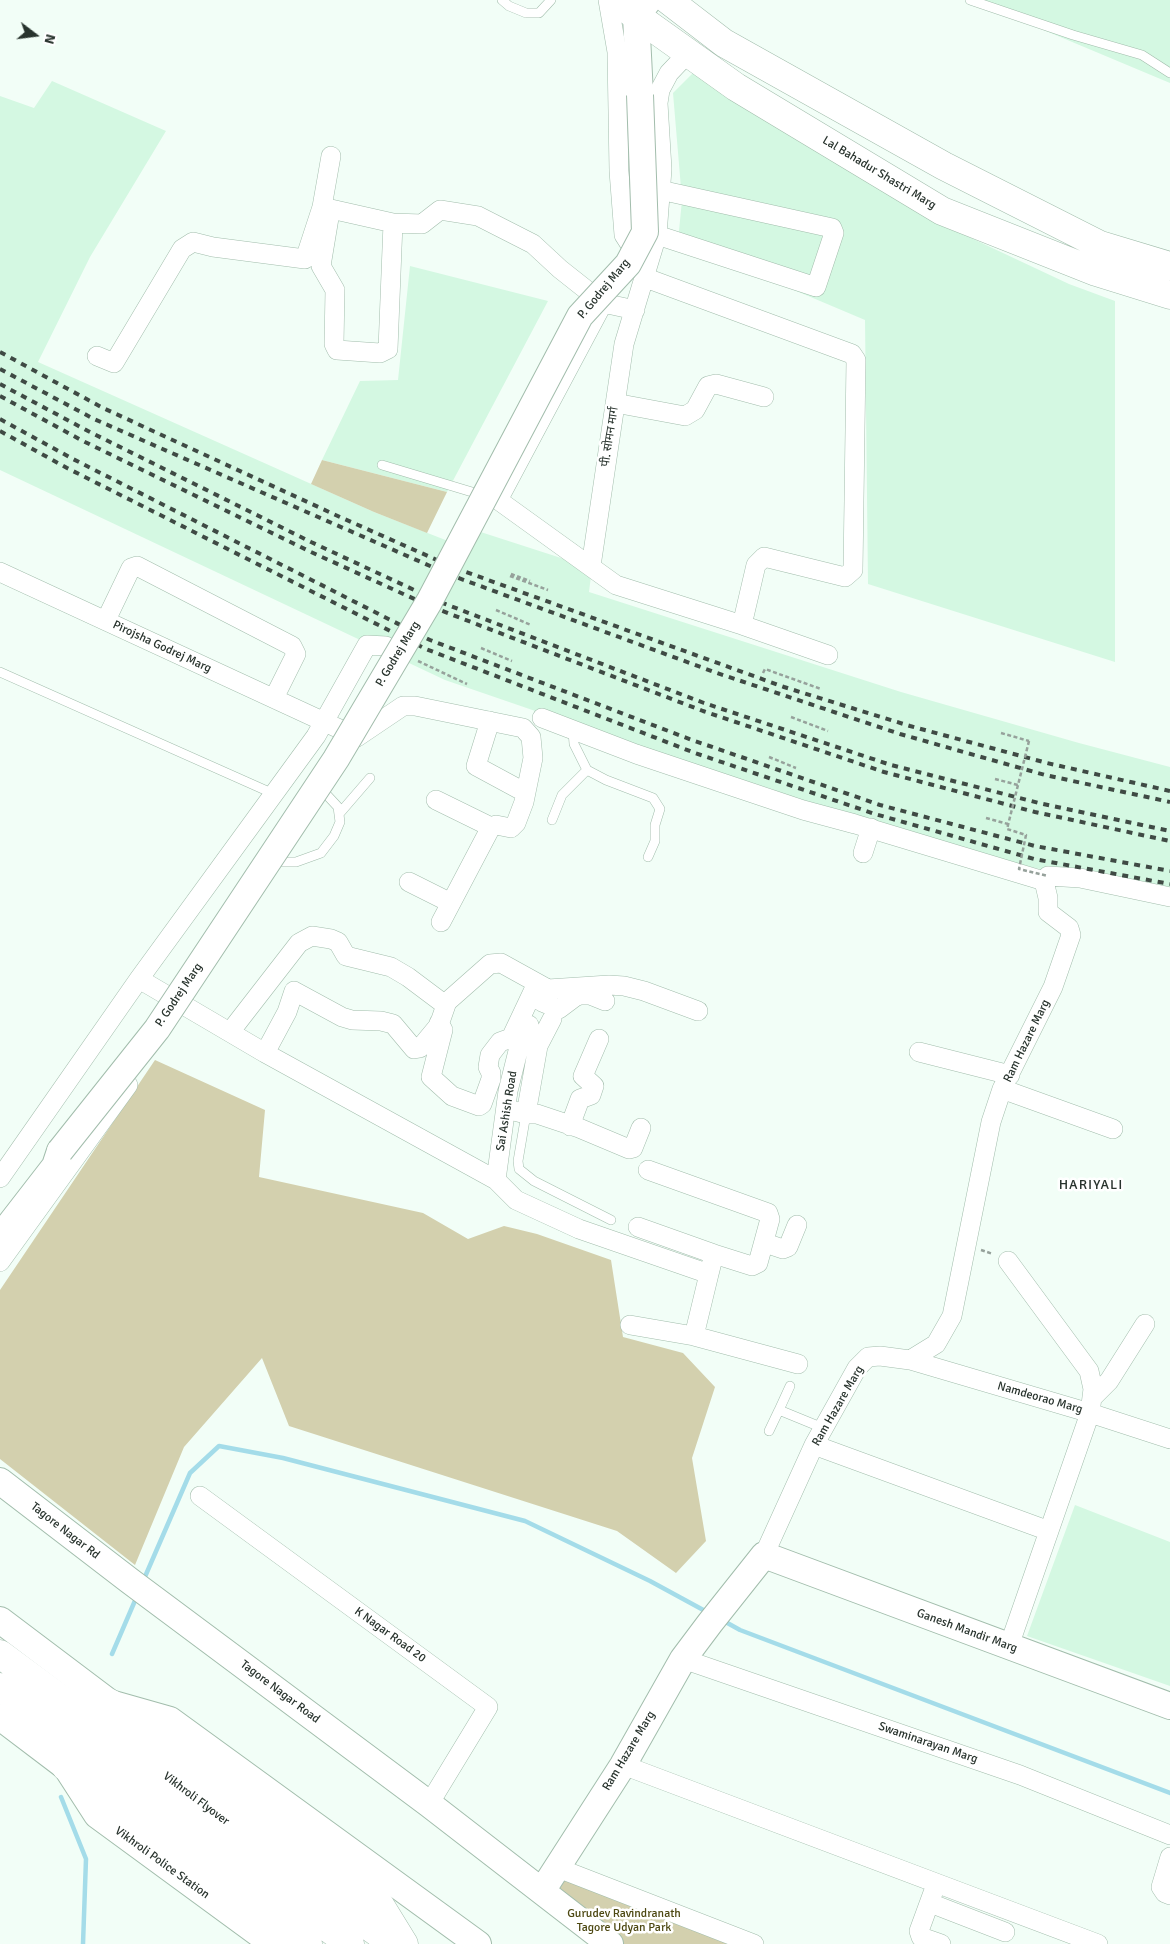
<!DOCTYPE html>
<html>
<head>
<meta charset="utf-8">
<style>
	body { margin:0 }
	#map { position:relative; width:1170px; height:1944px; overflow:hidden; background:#f2fef7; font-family:Signika,sans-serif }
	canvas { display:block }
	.north { position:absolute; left:10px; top:10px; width:50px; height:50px; -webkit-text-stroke:4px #fff; paint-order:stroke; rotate:105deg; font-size:14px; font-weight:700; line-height:20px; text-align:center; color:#28332d }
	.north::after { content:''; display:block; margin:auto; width:18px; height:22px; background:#28332d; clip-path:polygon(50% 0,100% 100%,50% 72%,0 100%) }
</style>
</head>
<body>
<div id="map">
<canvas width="1170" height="1944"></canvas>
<div class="north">N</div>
</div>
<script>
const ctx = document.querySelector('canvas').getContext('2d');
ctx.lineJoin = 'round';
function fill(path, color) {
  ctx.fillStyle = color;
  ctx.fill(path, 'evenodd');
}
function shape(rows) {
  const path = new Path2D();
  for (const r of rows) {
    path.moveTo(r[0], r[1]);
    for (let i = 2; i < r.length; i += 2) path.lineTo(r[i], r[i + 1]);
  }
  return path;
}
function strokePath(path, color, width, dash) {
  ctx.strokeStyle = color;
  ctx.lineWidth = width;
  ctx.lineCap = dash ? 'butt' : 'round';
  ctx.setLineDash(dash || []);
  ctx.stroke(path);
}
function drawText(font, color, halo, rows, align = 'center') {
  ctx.font = font + ' Signika,"Noto Sans Devanagari",sans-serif';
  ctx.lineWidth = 5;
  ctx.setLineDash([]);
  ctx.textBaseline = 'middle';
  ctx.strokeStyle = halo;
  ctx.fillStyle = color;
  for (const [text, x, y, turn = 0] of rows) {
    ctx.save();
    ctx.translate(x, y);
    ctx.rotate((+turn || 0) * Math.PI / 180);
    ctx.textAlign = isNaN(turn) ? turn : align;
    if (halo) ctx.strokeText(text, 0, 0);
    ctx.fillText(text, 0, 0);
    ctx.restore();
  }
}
fill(shape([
	[972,0,1170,0,1170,83],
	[693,73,937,222,1069,284,1115,301,1115,662,868,584,865,320,678,241,682,200,673,93],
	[52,81,166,131,90,257,38,362,374,512,448,541,459,525,592,568,589,592,901,692,1079,743,1170,767,1170,890,1071,876,987,857,791,798,772,789,678,760,445,680,0,470,0,96,34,108],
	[410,266,548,301,447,492,322,460,360,381,398,380],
	[1075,1505,1170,1542,1170,1686,1027,1636]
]), '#d4f8e2');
fill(shape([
	[322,460,447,492,427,533,374,512,311,484],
	[155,1060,265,1110,259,1177,423,1213,468,1239,504,1226,537,1234,611,1260,623,1337,683,1353,715,1387,692,1458,706,1541,676,1573,617,1531,289,1426,262,1358,184,1447,135,1565,0,1459,0,1290],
	[568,1875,747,1944,616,1944,554,1897]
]), '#d3d0ae');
strokePath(shape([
	[144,1579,190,1473,219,1446,283,1458,525,1521,650,1581,707,1612],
	[722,1620,740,1630,1170,1793],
	[112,1654,137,1596],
	[61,1797,86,1859,83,1944]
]), '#a4dce9', 4.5);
const lane = shape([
	[502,0,509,6,526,13,539,13,551,0],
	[970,0,1073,35,1142,55,1170,73],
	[382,465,482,495],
	[0,672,274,794],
	[573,731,574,744,587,770,606,780,653,798,660,809,655,825,655,841,648,857],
	[339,814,370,778],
	[552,820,562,795,587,770],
	[279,862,296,862,321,853,334,836,340,822,338,807,325,793],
	[526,1114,518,1161,519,1169,534,1181,611,1220],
	[790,1386,779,1410,823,1428],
	[769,1431,779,1410]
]);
const street = shape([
	[608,0,617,52,619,171,624,235,640,260],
	[331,156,322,207,393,223,422,224,440,210,478,216,533,244,560,269,603,303],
	[329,218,321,266,335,290,334,344,337,350,380,353,388,349,393,223],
	[657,235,816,287,834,233,832,228,660,190],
	[646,278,852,354,856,360,853,570,845,577,764,557,756,565,742,625],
	[635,310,603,303,498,500,616,585,742,625,828,655],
	[97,356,114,363,182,249,193,242,213,247,305,259,322,207],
	[615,403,685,416,695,410,708,386,716,384,764,397],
	[591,566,624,344,657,235,662,169,658,103,660,90,669,73,688,53],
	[0,572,357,737],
	[106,620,131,568,137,566,292,646,296,654,274,698],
	[542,718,636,754,803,810,855,824,1044,881],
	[490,721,476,766,526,793],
	[357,737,403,706,415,706,523,728,531,737,533,758,524,802,516,823,511,828,496,825,491,827,441,922],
	[436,800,491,827],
	[863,853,871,828],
	[1044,881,1048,876,1080,878,1170,897],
	[409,882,451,903],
	[139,979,265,1053,496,1180,516,1200,579,1229,709,1274,694,1336,798,1364],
	[548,989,609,985,624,986,644,991,698,1011],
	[542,1002,559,1009,575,997,580,995,590,995,605,1001],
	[439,1023,443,1030,431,1077,452,1096,479,1106,482,1104,491,1079,491,1073,488,1067,490,1055,500,1042,511,1038,537,983],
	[230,1032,299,943,312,936,331,939,338,942,346,956,391,967,408,977,440,1001,447,1002,490,964,501,963,548,989],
	[919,1052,1010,1075],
	[265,1053,287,1012,294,991,342,1017,352,1020,381,1021,393,1024,414,1049,420,1048,439,1025,447,1002],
	[1002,1089,1113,1129],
	[514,1111,526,1114,538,1046,552,1019],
	[526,1114,537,1114,579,1128,629,1149,633,1148,641,1128],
	[570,1126,580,1099,591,1095,594,1086,583,1076,599,1039],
	[648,1170,768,1213,770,1219,758,1263,752,1266,714,1254,709,1274],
	[0,1178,139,979,316,736,367,645,386,646],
	[496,1180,508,1091,520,1043,529,1025],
	[638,1227,714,1254],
	[765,1243,783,1249,788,1247,797,1225],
	[1008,1261,1089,1371,1093,1389,1090,1413,1009,1646],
	[0,1262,128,1085],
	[630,1325,694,1336],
	[910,1360,1090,1413,1170,1439],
	[1092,1398,1109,1381,1145,1324],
	[814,1445,1049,1531],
	[200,1496,488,1707,429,1804],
	[764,1555,814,1445,857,1368,868,1357,880,1356,910,1360,936,1344,952,1316,991,1122,1002,1089,1053,987,1071,935,1069,928,1048,912,1048,898,1044,881],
	[683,1659,1020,1775,1170,1835],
	[623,1765,1098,1944],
	[1170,1857,1161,1887,1165,1893,1170,1895],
	[558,1868,754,1944],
	[934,1890,919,1931,921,1937,941,1944],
	[930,1903,1005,1932]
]);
const secondary = shape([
	[640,95,636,16,649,0],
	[0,1237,55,1166,60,1151],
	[0,1481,130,1581,429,1804,610,1944],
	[0,1620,110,1703,170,1720,478,1944],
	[0,1717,66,1767,97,1815,273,1944],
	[542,1891,623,1765,683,1659,710,1623,764,1555,1170,1706]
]);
const primary = shape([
	[614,0,736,87,942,211,1096,272,1170,295],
	[668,0,724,43,944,166,1100,245,1170,266]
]);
const highway = shape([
	[0,1654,393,1944],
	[0,1687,350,1944],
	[110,1703,380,1905,404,1944],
	[66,1767,308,1944]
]);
strokePath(lane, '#a2bdac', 10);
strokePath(street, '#a2bdac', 20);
strokePath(secondary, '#a2bdac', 28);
strokePath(primary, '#a2bdac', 29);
strokePath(highway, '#a2bdac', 29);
strokePath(shape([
	[511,574,530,581],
	[510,576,548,590],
	[496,610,531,625],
	[481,648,512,661],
	[418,661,467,684],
	[763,673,765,669,821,689],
	[791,717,828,731],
	[1001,733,1029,741],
	[769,757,796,768],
	[995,779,1018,785],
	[986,818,1008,824],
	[981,1250,993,1254]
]), '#96a19b', 2.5, [4, 2.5]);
strokePath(lane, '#fff', 9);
strokePath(street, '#fff', 19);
strokePath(secondary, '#fff', 26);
strokePath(primary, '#fff', 28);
strokePath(highway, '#fff', 28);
strokePath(shape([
	[0,352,103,408,340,517,455,568,784,687,910,726,1047,763,1170,791],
	[0,369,94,419,453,576,717,673,900,734,1045,775,1170,802],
	[0,384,88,431,311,542,440,602,704,703,891,765,1043,804,1170,831],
	[0,396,83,441,311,552,432,607,703,711,884,772,1035,812,1170,841],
	[0,419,73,459,430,640,692,740,880,805,1035,846,1170,871],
	[0,431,67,468,426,649,695,753,875,814,1034,859,1170,884]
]), '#3f4a44', 4, [6, 6]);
const secondaryBridge = shape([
	[60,1151,157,1029,336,759,429,602,580,316,628,264,645,232,640,95]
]);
strokePath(secondaryBridge, '#a2bdac', 28, []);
strokePath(shape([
	[1029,741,1007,829,1026,835,1019,869,1048,876]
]), '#96a19b', 2.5, [4, 2.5]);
strokePath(secondaryBridge, '#fff', 26);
drawText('12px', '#28332d', '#fff', [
	["Lal Bahadur Shastri Marg",879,173,31],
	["P. Godrej Marg",604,289,-50],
	["पी. सोमन मार्ग",610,437,-81],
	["Pirojsha Godrej Marg",162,647,25],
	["P. Godrej Marg",398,654,-59],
	["P. Godrej Marg",179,995,-56],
	["Ram Hazare Marg",1027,1041,-64],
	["Sai Ashish Road",507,1111,-81],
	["Namdeorao Marg",1040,1398,16],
	["Ram Hazare Marg",838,1406,-60],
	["Tagore Nagar Rd",65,1531,38],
	["Ganesh Mandir Marg",967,1631,20],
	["K Nagar Road 20",390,1635,36],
	["Tagore Nagar Road",280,1692,37],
	["Swaminarayan Marg",928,1743,19],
	["Ram Hazare Marg",629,1751,-59],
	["Vikhroli Flyover",196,1799,37],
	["Vikhroli Police Station",162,1863,36]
]);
drawText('12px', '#4d4812', '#fff', [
	["Gurudev Ravindranath",624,1914],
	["Tagore Udyan Park",624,1928]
]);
ctx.letterSpacing = '1px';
drawText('14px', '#28332d', '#fff', [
	["HARIYALI",1091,1185]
]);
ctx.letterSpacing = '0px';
</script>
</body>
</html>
